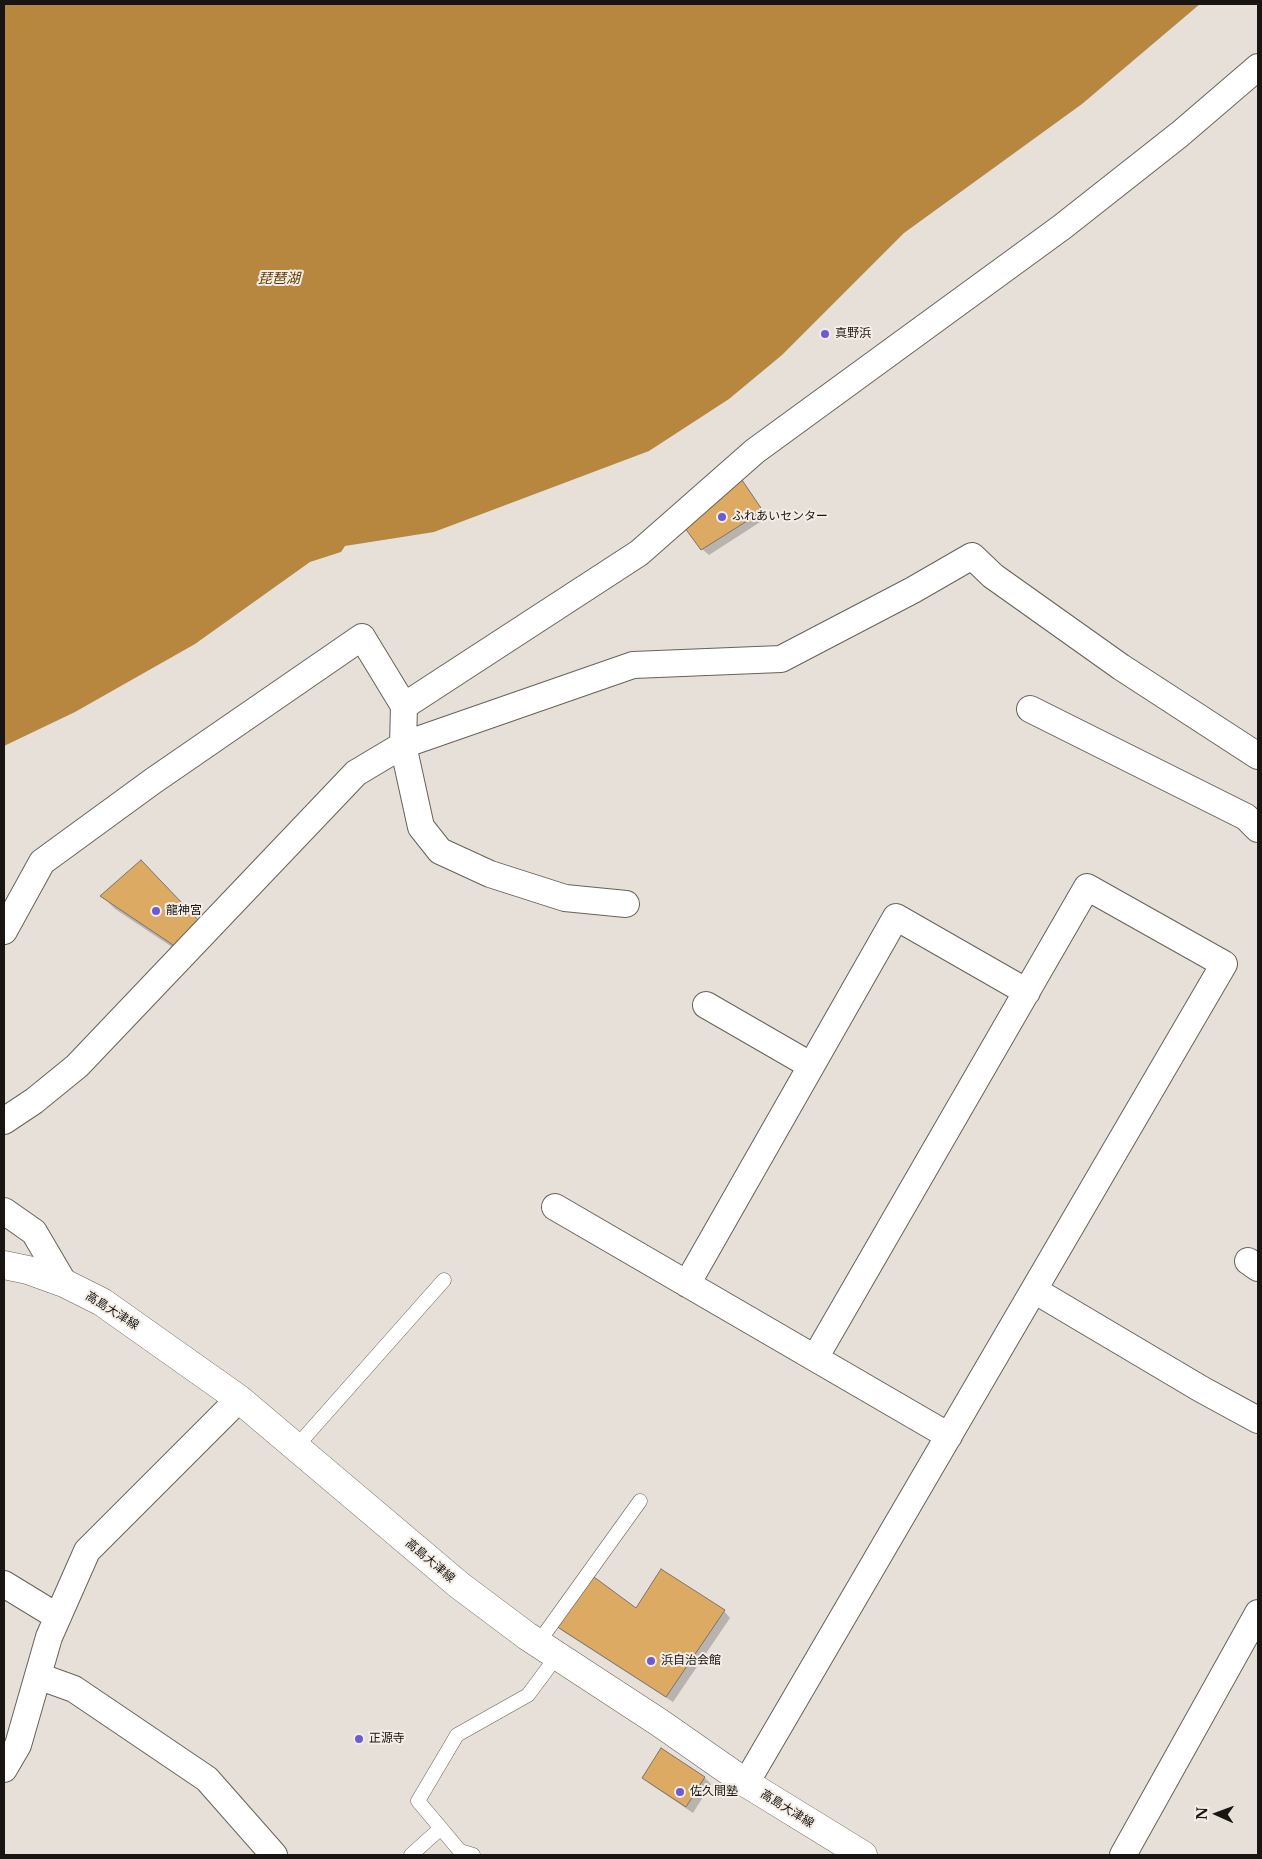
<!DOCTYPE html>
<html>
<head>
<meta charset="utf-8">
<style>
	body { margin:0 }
	#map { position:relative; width:1262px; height:1859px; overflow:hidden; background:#e7e0d8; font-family:"Libre Baskerville",serif }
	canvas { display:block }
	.frame { position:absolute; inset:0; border:5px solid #181513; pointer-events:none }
	.north { position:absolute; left:1192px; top:1789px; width:50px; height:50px; -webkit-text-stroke:4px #f4ede5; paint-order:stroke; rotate:272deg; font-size:14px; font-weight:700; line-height:20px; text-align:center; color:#181513 }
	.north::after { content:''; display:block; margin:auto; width:18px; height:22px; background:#181513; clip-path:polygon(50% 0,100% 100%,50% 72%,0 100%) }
</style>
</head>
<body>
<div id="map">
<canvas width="1262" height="1859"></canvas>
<div class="frame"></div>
<div class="north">N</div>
</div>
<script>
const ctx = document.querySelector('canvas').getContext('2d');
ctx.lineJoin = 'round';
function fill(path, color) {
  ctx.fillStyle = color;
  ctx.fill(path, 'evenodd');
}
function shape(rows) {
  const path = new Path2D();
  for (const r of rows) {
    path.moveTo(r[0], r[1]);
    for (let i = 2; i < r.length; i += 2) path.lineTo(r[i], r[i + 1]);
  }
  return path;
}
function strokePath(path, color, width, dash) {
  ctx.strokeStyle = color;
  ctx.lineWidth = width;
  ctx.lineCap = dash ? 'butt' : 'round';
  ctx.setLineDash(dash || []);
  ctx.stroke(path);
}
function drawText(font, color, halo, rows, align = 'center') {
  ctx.font = font + ' "Libre Baskerville","Noto Sans JP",serif';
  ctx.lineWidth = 4;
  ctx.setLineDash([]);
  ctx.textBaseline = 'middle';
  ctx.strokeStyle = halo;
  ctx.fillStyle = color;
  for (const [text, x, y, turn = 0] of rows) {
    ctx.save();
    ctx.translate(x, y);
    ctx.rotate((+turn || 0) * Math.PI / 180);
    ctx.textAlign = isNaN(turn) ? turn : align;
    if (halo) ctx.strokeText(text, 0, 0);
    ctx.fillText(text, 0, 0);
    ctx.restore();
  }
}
fill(shape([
	[4,4,1200,4,1082,104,904,233,782,355,729,399,649,451,434,532,345,546,341,552,310,562,195,644,75,712,4,746]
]), '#b78740');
fill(shape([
	[741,482,768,517,709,555,702,549],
	[154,875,193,961,115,909,102,896],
	[661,1571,724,1611,730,1618,673,1702,564,1632,558,1626,636,1610],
	[661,1750,705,1778,711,1784,693,1813,650,1784,643,1777]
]), '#0003');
const building = shape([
	[742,480,763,511,701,550,682,524,742,480],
	[141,860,203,925,179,949,100,896,141,860],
	[661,1569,725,1610,666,1697,556,1626,594,1577,636,1608,661,1569],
	[661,1748,705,1777,686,1807,642,1778,661,1748]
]);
fill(building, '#ddaa64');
strokePath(building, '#79736c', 1);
const lane = shape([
	[296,1447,444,1280],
	[538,1643,640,1501],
	[411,1855,441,1828],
	[473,1855,460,1851,418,1801,457,1735,528,1695,557,1656]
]);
const street = shape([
	[404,706,639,553,755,451,1062,227,1180,134,1258,67],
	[1030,709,1246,817,1258,829],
	[4,931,42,862,153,781,362,637,404,706,403,745,421,827,440,851,490,874,565,898,626,904],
	[706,1005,810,1065],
	[4,1121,34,1101,77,1066,356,773,403,745,633,665,781,659,913,590,972,556,993,576,1121,667,1258,756],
	[555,1207,949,1436],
	[4,1211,34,1232,64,1283],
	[1248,1261,1258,1268],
	[687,1284,896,917,1027,992],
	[1034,1290,1201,1389,1258,1420],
	[4,1584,58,1617],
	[38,1676,74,1689,207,1779,274,1855],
	[4,1769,18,1745,49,1637,87,1551,239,1399],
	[746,1783,1224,964,1087,887,815,1358],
	[1123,1855,1258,1613]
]);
const secondary = shape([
	[4,1265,28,1270,64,1283,102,1302,239,1399,459,1585,527,1636,660,1723,746,1783,863,1855]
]);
strokePath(lane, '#67625a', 15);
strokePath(street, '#67625a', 28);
strokePath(secondary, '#67625a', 29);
strokePath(lane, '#fff', 14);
strokePath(street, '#fff', 26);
strokePath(secondary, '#fff', 28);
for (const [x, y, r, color] of [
	[825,334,5,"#6a5cd5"],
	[722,517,5,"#6a5cd5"],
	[156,911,5,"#6a5cd5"],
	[651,1661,5,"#6a5cd5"],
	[359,1739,5,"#6a5cd5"],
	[680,1792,5,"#6a5cd5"]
]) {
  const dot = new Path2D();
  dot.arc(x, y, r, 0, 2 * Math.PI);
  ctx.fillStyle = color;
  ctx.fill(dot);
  strokePath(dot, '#f4ede5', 2);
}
drawText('12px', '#181513', '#f4ede5', [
	["真野浜",835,334],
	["ふれあいセンター",732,517],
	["龍神宮",166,911],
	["浜自治会館",661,1661],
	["正源寺",369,1739],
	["佐久間塾",690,1792]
], 'left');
drawText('12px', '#181513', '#f4ede5', [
	["高島大津線",112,1311,32],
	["高島大津線",430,1561,40],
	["高島大津線",787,1809,32]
]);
drawText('italic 14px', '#5e3c00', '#f4ede5', [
	["琵琶湖",279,279]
]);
</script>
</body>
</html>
